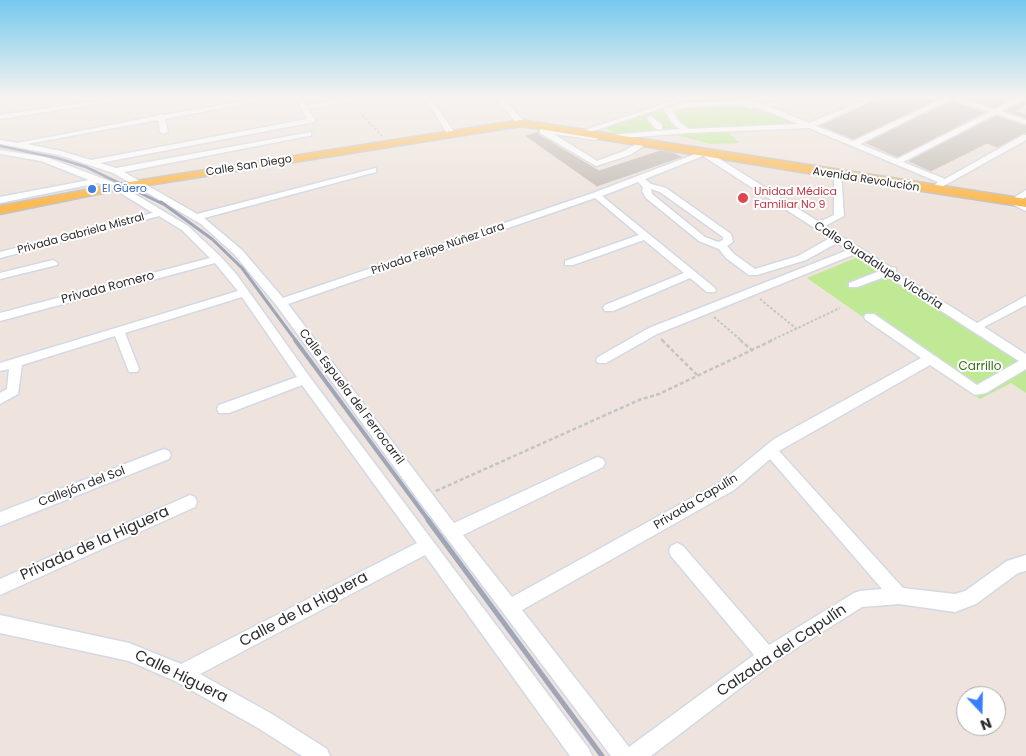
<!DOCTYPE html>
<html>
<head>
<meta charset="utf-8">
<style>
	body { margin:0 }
	#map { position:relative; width:1026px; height:756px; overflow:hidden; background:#eee4dd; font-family:Poppins,sans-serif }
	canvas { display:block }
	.north { position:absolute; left:956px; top:686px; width:50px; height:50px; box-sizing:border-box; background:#fff; border:1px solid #ababab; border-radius:50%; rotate:159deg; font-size:14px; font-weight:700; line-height:20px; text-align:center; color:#2c2c2c }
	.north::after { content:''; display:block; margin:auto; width:18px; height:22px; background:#397eff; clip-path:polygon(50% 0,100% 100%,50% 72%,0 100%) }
</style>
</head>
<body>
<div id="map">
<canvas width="1026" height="756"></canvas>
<div class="north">N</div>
</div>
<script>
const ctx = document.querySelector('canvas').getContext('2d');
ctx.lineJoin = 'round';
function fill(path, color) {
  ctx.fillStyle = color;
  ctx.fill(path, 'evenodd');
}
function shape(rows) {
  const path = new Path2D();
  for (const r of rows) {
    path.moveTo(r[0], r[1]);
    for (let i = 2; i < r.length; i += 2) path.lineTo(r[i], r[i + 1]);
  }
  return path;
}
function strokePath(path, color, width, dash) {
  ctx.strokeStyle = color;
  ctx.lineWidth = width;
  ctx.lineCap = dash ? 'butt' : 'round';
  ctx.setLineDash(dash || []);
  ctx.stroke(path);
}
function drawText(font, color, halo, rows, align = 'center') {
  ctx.font = font + ' Poppins,sans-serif';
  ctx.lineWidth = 4;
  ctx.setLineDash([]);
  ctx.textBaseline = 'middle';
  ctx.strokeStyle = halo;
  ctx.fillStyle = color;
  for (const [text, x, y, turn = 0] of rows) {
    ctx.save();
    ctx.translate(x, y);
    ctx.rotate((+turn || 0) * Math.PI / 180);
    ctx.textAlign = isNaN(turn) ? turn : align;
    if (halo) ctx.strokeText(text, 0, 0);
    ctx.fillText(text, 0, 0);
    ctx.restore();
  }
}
fill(shape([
	[695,98,736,98,799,122,799,124,724,127,739,143,710,144,672,134,680,129,614,133,606,128],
	[858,257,1026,366,1026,393,1011,383,980,399,807,278]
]), '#bfe995');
const building = shape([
	[879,98,941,98,854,139,821,126,879,98],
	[964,98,1015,98,995,107,964,98],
	[1026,100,1026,105,1014,111,1026,115,1026,118,1006,111,1026,100],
	[951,101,984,112,898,157,866,143,951,101],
	[996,116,1026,126,1026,133,997,147,987,143,931,171,909,161,996,116],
	[538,132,539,135,599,171,660,151,673,153,681,157,597,186,526,136,538,132]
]);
fill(building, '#c6bfb8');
strokePath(building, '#cac0b6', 1);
const minor = shape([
	[120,98,134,98,0,119,0,115,120,98],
	[261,98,273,98,165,119,168,132,164,134,160,132,158,120,27,144,61,151,91,160,307,119,296,98,302,98,306,105,350,98,363,98,360,100,308,109,315,120,314,122,100,163,116,168,311,132,311,136,308,136,124,172,197,214,376,168,376,172,204,218,242,250,283,298,593,193,703,151,709,152,819,222,834,215,834,175,841,173,844,216,825,226,890,267,896,268,896,272,977,323,1026,296,1026,305,984,327,1026,354,1026,369,986,393,975,395,930,365,779,451,903,588,955,594,965,591,1007,561,1026,555,1026,571,1018,573,976,604,955,612,899,604,862,607,773,663,651,756,611,756,419,501,277,306,234,254,201,224,113,173,59,155,0,144,0,140,18,143,157,116,161,114,164,115,261,98],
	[703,156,830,238,798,256,755,269,734,254,727,246,733,242,731,234,666,188,651,184,645,179,703,156],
	[638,182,643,187,642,191,646,198,699,241,719,249,726,258,749,275,757,275,806,260,837,243,848,250,649,328,598,357,596,360,598,363,606,363,657,334,855,254,880,271,849,283,849,287,857,287,887,276,1019,361,977,385,874,314,866,314,864,317,866,320,921,358,774,439,724,480,512,597,463,535,603,467,605,463,603,459,598,457,593,459,454,523,288,304,595,198,639,235,565,261,565,265,573,265,644,240,684,273,605,305,603,308,605,311,613,311,690,278,707,292,715,292,716,290,715,288,602,196,638,182],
	[651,189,660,192,723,237,723,240,718,242,705,237,652,194,651,189],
	[770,459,882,589,860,591,854,593,769,645,683,546,677,543,671,546,669,551,671,556,754,655,629,747,522,610,734,490,770,459],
	[496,98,502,98,524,121,524,125,518,125,496,98],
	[739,98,747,98,765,105,786,98,794,98,771,107,809,123,869,98,877,98,816,126,853,141,944,98,959,98,995,109,1018,98,1025,98,1001,111,1026,120,1026,124,996,114,903,162,945,179,1023,135,1026,135,1026,140,938,189,934,186,938,182,809,128,687,133,611,139,607,137,611,135,680,129,673,124,664,110,665,108,686,103,741,101,747,103,739,98],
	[951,99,989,112,897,159,860,144,951,99],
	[741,105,751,108,754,106,799,124,689,129,680,123,672,111,686,107,741,105],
	[428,100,432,100,455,133,454,135,448,135,427,101,428,100],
	[674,101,679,102,585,134,578,132,674,101],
	[651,116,662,125,662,129,656,129,648,120,647,118,651,116],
	[545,128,590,136,602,133,602,137,596,140,554,134,597,161,624,151,641,141,648,143,630,155,596,166,540,133,540,129,545,128],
	[0,150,46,157,120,185,188,226,221,257,237,275,309,376,589,749,592,756,570,756,425,555,200,674,272,714,327,749,330,756,302,756,258,728,175,681,129,661,0,633,0,615,129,643,181,664,417,543,302,385,229,413,219,413,217,409,219,405,297,377,242,297,125,333,139,369,137,372,129,372,115,336,22,365,18,394,0,404,0,393,7,389,9,369,0,371,0,363,238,291,215,263,0,321,0,313,210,258,182,230,159,216,0,258,0,252,153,213,114,189,98,183,0,203,0,197,89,180,41,161,0,154,0,150],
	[1026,190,1026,197,1018,202,1026,205,1026,211,1007,202,1026,190],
	[53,260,58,263,57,265,0,279,0,273,53,260],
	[164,449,169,451,171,455,169,459,0,526,0,512,164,449],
	[190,495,195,497,197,502,195,507,0,595,0,579,190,495]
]);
const major = shape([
	[521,120,1026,199,1026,207,838,178,521,126,117,190,0,214,0,206,117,184,521,120]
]);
strokePath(minor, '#d2d9e5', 3);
strokePath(major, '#c4c4c4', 3);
strokePath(shape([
	[362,115,383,137],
	[760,299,798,330],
	[714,317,742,341],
	[661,339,663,341],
	[770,341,840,308]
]), '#c4c4c4', 2, [2.5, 2]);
strokePath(shape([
	[662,340,698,376],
	[740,340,753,351],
	[436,491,639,400,659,394,773,340]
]), '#c4c4c4', 2.5, [4, 2.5]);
fill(minor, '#fff');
fill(major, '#fcba54');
strokePath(shape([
	[0,146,57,158,86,167,163,204]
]), '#9fa6b7', 2.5);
strokePath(shape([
	[161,202,212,239,242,268,296,341]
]), '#9fa6b7', 3);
strokePath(shape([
	[295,340,429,521]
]), '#9fa6b7', 4);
strokePath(shape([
	[428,520,602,756]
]), '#9fa6b7', 5);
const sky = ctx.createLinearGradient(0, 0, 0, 203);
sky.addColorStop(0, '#75c9ee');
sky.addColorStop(0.48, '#f7f3f0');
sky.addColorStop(1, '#f7f3f000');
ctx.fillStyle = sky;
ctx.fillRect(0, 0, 1026, 203);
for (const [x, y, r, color] of [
	[92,189,5,"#3f7fe0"],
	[743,198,6,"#e0444e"]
]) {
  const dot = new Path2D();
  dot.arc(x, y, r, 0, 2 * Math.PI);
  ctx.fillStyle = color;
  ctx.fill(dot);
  strokePath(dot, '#fff', 2);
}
drawText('11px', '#2c2c2c', '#fff', [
	["Calle San Diego",249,166,-9],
	["Avenida Revolución",866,180,9],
	["Privada Gabriela Mistral",81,234,-15],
	["Privada Felipe Núñez Lara",438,249,-19]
]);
drawText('11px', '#366cbe', '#fff', [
	["El Güero",102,189]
], 'left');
drawText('11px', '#be3a42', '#fff', [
	["Unidad Médica",754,192],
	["Familiar No 9",754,205]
], 'left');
drawText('12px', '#2c2c2c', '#fff', [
	["Calle Guadalupe Victoria",878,266,33],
	["Privada Romero",108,288,-15],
	["Calle Espuela del Ferrocarril",351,397,53],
	["Callejón del Sol",82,487,-21],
	["Privada Capulín",696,502,-31]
]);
drawText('12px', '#367014', '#fff', [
	["Carrillo",980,367]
]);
drawText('15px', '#2c2c2c', '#fff', [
	["Privada de la Higuera",95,544,-24],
	["Calle de la Higuera",304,610,-28],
	["Calzada del Capulín",782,651,-34],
	["Calle Higuera",181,677,26]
]);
</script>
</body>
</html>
